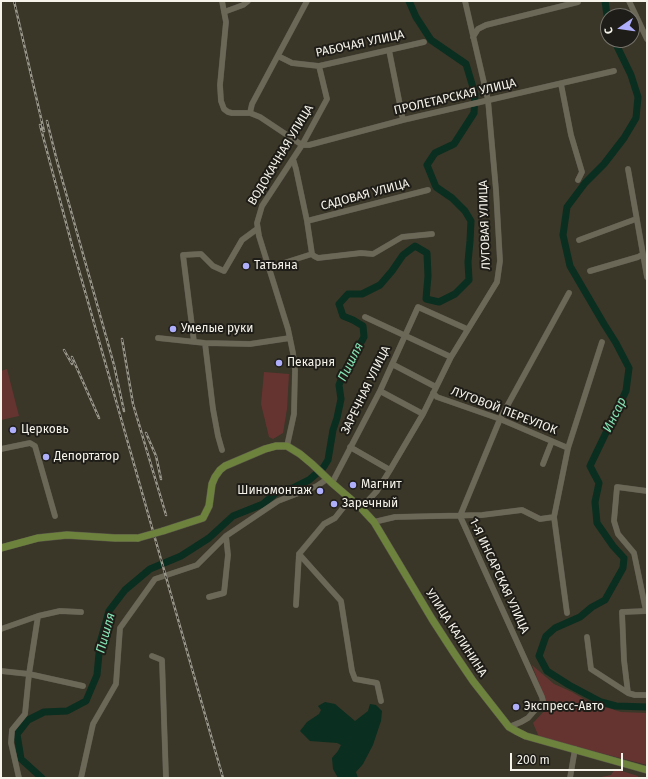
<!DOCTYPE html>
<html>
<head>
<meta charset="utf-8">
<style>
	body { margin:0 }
	#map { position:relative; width:648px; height:779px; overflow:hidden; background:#3a3628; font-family:"Fira Sans",sans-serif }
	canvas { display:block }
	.frame { position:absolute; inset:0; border:2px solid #f5f3ea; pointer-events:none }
	.north { position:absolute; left:600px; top:8px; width:40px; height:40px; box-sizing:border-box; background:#1f1d17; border:1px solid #75736b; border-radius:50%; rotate:257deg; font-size:11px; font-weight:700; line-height:16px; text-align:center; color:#f5f3ea }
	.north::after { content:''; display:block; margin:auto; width:14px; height:18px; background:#aeaefa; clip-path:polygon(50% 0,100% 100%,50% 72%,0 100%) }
	.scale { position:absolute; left:510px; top:753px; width:113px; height:18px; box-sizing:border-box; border:2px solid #f5f3ea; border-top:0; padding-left:5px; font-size:12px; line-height:14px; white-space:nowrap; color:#f5f3ea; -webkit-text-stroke:3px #1f1d17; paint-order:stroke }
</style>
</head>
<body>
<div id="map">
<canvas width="648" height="779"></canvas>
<div class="frame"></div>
<div class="north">С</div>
<div class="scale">200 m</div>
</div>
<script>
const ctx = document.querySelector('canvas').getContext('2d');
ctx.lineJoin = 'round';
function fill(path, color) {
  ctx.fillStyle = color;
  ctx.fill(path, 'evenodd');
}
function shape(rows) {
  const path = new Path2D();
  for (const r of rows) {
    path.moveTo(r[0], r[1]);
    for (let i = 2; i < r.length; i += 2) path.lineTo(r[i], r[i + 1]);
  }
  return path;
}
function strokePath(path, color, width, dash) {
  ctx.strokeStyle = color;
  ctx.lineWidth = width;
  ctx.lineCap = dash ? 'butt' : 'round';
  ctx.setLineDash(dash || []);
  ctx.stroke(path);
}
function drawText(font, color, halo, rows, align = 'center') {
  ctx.font = font + ' "Fira Sans",sans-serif';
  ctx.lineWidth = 4;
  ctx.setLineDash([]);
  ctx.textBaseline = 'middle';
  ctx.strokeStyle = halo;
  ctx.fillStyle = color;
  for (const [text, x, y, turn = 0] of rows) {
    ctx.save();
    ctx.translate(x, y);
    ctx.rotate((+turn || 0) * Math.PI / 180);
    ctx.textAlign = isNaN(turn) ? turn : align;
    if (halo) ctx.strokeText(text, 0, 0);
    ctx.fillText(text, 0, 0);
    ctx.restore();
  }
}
fill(shape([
	[7,369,19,416,1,420,1,371],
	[264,372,289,374,287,409,283,433,273,439,269,437,261,404],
	[532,665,554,684,572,692,589,702,621,712,647,713,647,765,539,737,533,723,548,707],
	[615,769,638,776,639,778,596,778,611,775]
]), '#653430');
fill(shape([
	[325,702,335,704,355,721,368,711,370,704,376,705,382,711,381,721,373,745,363,764,356,772,358,778,338,778,333,769,332,758,338,751,341,745,337,743,310,741,300,731,307,722,319,714,321,710,318,706]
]), '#0a2e1f');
strokePath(shape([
	[605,1,608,22],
	[614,40,631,75,638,97,636,118,624,138,604,164,585,183,567,207,563,235,570,266,604,324,616,343,629,368,626,391,590,466,599,483,595,502,597,523,613,546,624,558,623,568,605,600,592,607,580,617,555,628,546,636,539,656,547,671,569,685,601,702,616,706,647,707],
	[42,778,21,759,17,734,28,720,44,712,67,711,86,701,97,675,100,643,109,611,125,590,150,569,181,556,209,538,233,516,263,504,277,492,293,488,309,480,323,468,328,460,333,430,337,418,341,399,339,385,344,372,364,337,363,326,353,320,343,316,339,304,348,294,362,294,380,285,392,271,403,255,415,246,427,253,428,276,426,299,439,302,455,294,469,280,468,262,470,241,471,221,465,211,452,198,436,187,427,165,435,153,454,144,474,113,475,94,466,64,431,40,416,17,409,1]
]), '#0a2e1f', 7);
const minor = shape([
	[222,1,226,22,220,85,221,101,224,109,228,112,232,113,250,113,260,117,302,145],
	[629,1,647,39],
	[224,12,243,5,248,1],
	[473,37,478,29,486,25,578,2],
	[389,50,403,120],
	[278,56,292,63,319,66,424,42],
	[561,84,571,135,582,172,578,180],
	[250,113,252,104,307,1],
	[302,145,309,145,403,120,614,71],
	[293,159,296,169,307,221,312,254],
	[628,169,647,277],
	[307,221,428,190],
	[579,240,636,219],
	[312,254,314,256,318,258,361,253,373,254,402,237,432,234],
	[268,268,312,254],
	[590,271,638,257,643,254],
	[365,317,451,357],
	[158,338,205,343,250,344,290,338],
	[194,342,183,255,201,254,213,266,224,271,242,240,257,229],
	[205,343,213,409,218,436,222,450],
	[392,364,436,387],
	[380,391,423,414],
	[433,393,437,397,500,419,568,448],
	[287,446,294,414,295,370,293,353,288,329,259,236,257,223,262,206,302,145,327,99,319,66],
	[350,447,390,470],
	[1,449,30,443,35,446,55,516],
	[543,464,552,441],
	[332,483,380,391,418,307,467,329],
	[350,499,335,518,324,524,299,554,341,601,352,671,355,679,377,683,381,701],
	[361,508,377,491,390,470,423,414,451,357,497,282,500,261,496,190,488,100,465,1],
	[374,522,395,517,482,515,522,510,540,519,554,517],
	[209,597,224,593,228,555,226,536],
	[296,605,299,554],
	[646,611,634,553,618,534,614,521,617,487,647,491],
	[567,613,554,517,568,448,602,342],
	[1,629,38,616,60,611,81,612],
	[587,637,591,669,628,693,635,695,647,695],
	[152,656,162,660,166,778],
	[1,671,29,674,83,686],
	[628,693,624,660,622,612,647,611],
	[509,727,521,722,528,718,543,701,542,697,460,516,500,419,569,293],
	[19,778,11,743,12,730,25,714,29,674,38,616],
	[81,778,93,724,116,684,120,628,155,579,197,565,226,536,278,501,317,486,327,479],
	[570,778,575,749]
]);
const major = shape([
	[163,531,203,518,209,506,212,484,215,477,220,470,225,466,265,449,276,446,287,446,300,454,312,464,332,483,361,508,374,522,432,619,454,653,473,681,509,727,516,731,526,736,647,770],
	[1,548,38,538,67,535,115,538,138,538]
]);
strokePath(minor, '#585549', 6);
strokePath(major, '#585549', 8);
strokePath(minor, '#6c6858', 5.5);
strokePath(major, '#6d823c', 7);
const rail = shape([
	[14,1,44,131],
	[47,121,57,161,114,365,124,411],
	[40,125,73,249,223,778],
	[122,339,133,404,166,515],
	[64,350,72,364],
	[72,357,99,418],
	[146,433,156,456,161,479]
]);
strokePath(rail, '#99968a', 2.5);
strokePath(rail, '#1f1d17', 1, [3]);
const majorBridge = shape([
	[138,538,163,531]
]);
strokePath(majorBridge, '#585549', 8, []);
strokePath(majorBridge, '#6d823c', 7);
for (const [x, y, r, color] of [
	[246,266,4,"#aeaefa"],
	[173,329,4,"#aeaefa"],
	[279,363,4,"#aeaefa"],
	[13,430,4,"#aeaefa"],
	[46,457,4,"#aeaefa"],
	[353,485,4,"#aeaefa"],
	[320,491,4,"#aeaefa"],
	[334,504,4,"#aeaefa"],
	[516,707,4,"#aeaefa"]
]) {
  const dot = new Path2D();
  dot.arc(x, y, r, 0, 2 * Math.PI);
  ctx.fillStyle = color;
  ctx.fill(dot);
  strokePath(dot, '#1f1d17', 1.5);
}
drawText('12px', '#f5f3ea', '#1f1d17', [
	["РАБОЧАЯ УЛИЦА",360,44,-12],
	["ПРОЛЕТАРСКАЯ УЛИЦА",455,97,-13],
	["ВОДОКАЧНАЯ УЛИЦА",281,155,-59],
	["САДОВАЯ УЛИЦА",365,195,-15],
	["ЛУГОВАЯ УЛИЦА",485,225,-92],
	["ЗАРЕЧНАЯ УЛИЦА",366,390,-64],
	["ЛУГОВОЙ ПЕРЕУЛОК",504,411,21],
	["1-Я ИНСАРСКАЯ УЛИЦА",499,576,65],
	["УЛИЦА КАЛИНИНА",456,633,57]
]);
drawText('12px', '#f5f3ea', '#1f1d17', [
	["Татьяна",254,266],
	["Умелые руки",181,329],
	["Пекарня",287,363],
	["Церковь",21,430],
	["Депортатор",54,457],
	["Магнит",361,485],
	["Шиномонтаж",312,491,"right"],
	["Заречный",342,504],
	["Экспресс-Авто",524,707]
], 'left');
drawText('italic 13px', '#84e4b6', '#1f1d17', [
	["Пишля",351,362,-64],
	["Инсар",615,415,-64],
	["Пишля",106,633,-75]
]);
</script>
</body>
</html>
